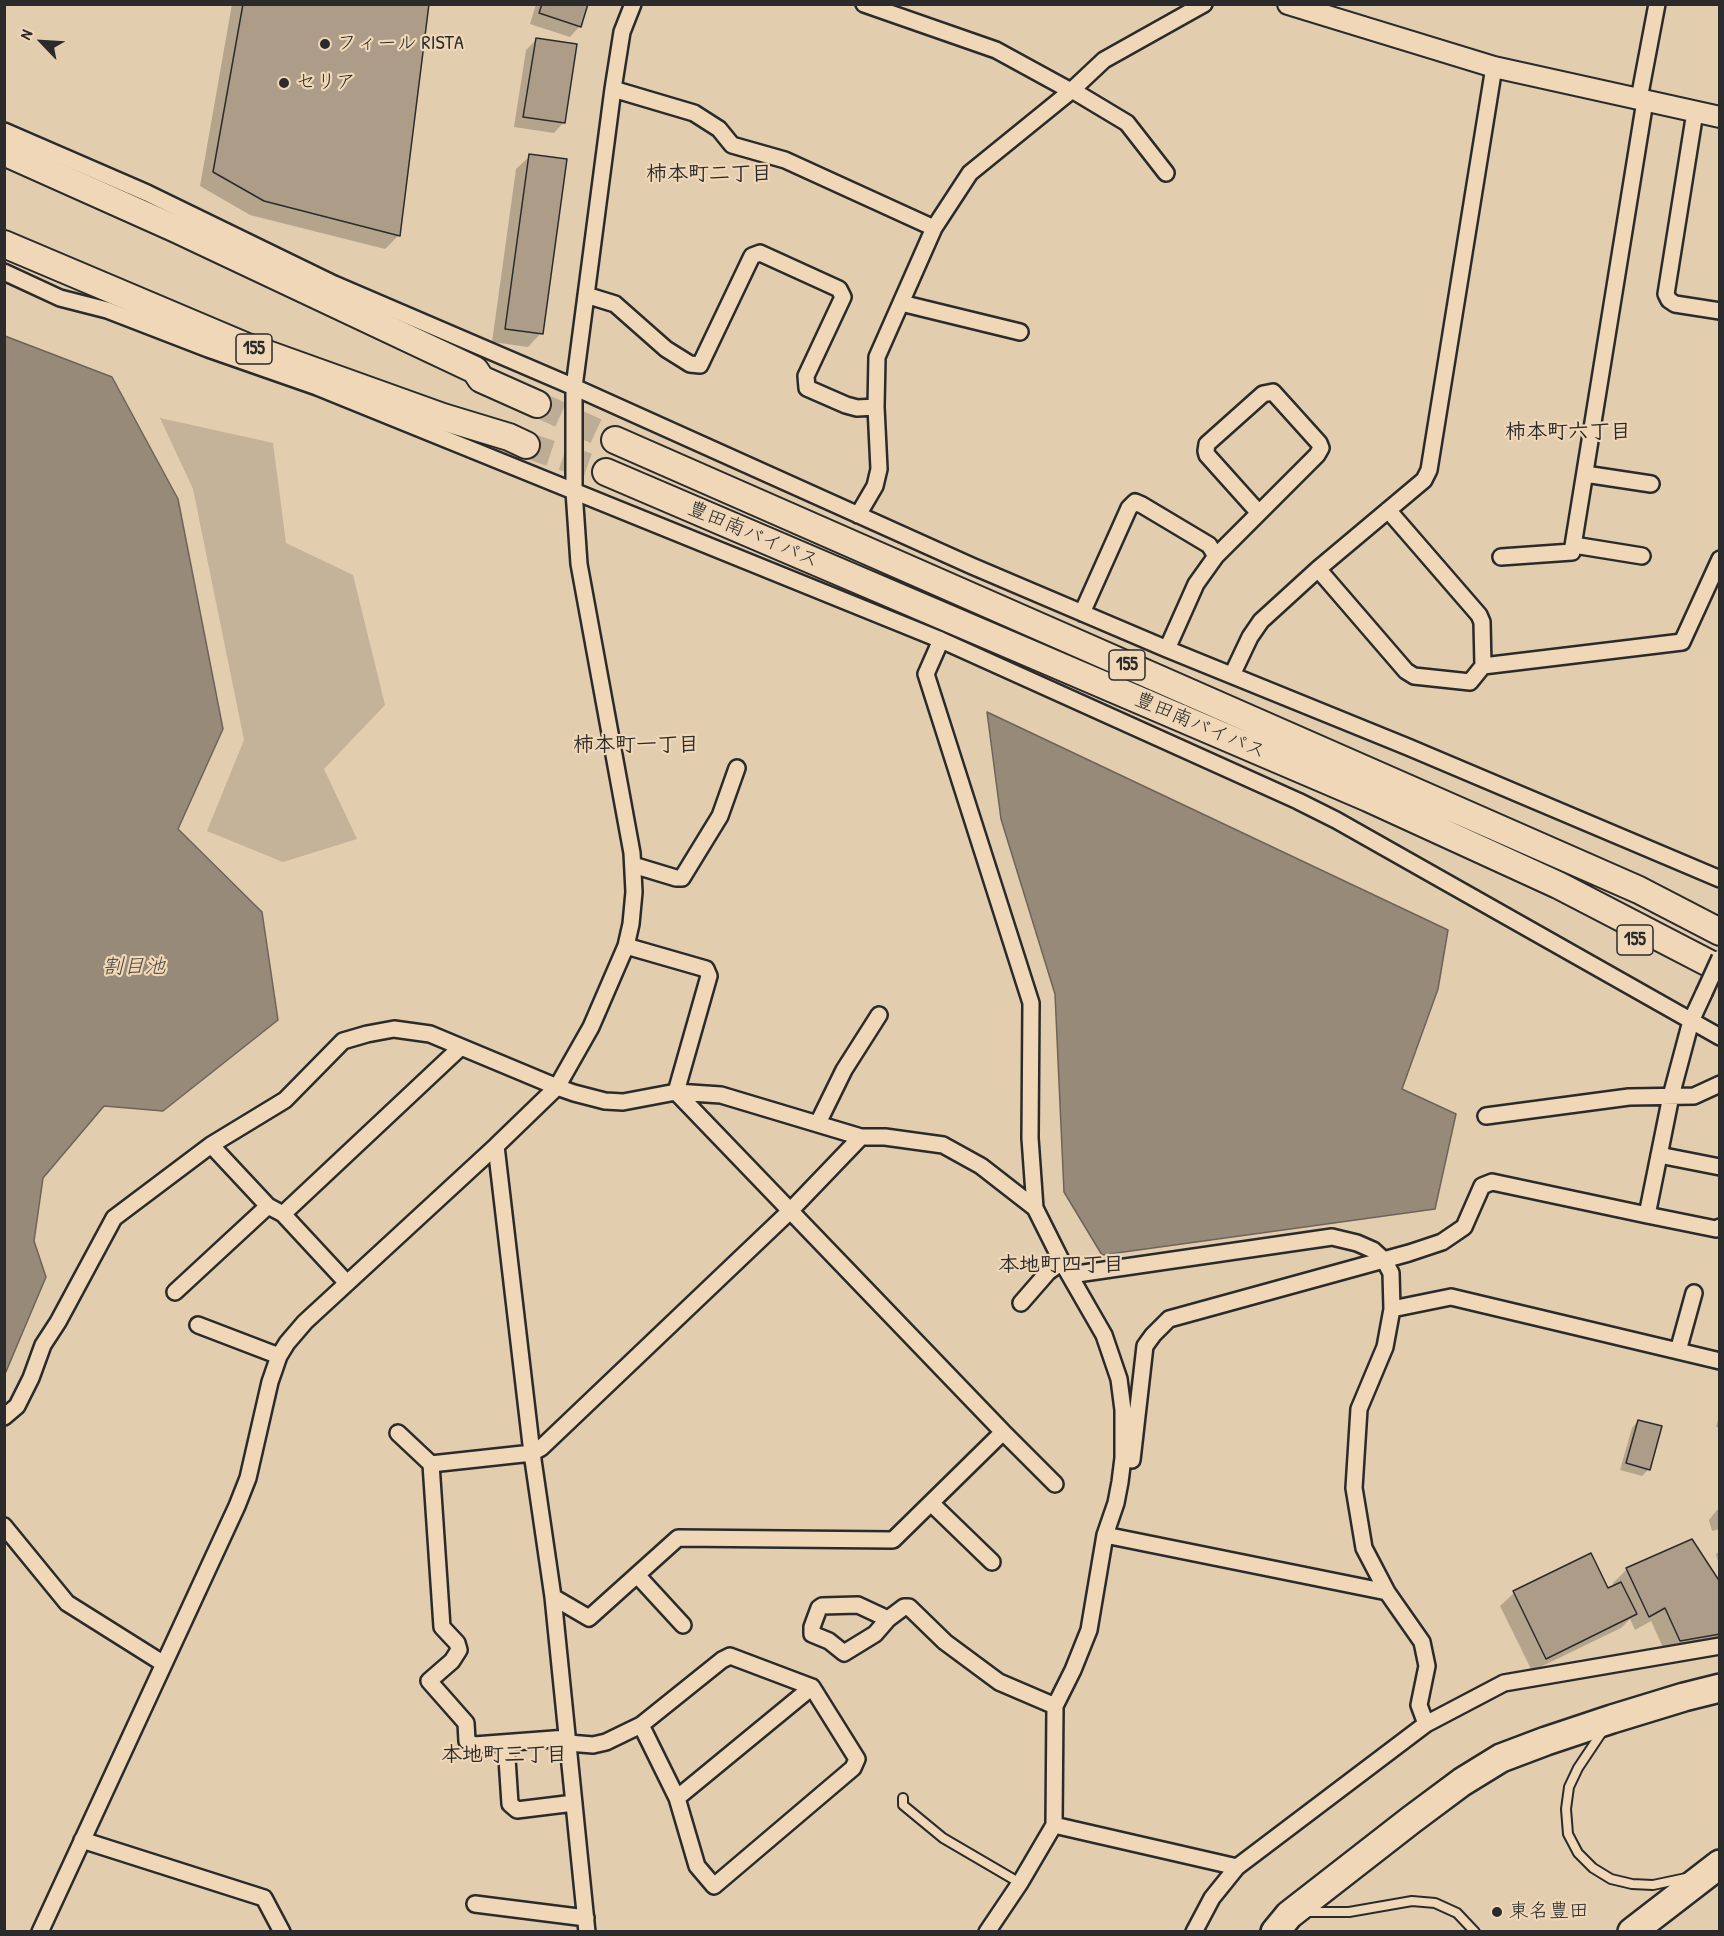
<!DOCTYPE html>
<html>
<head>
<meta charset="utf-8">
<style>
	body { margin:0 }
	#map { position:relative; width:1724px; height:1936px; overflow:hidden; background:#e3cdaf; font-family:"Patrick Hand",sans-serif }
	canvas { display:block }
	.frame { position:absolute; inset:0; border:6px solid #2b2b2b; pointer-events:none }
	.north { position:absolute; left:12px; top:12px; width:60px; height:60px; -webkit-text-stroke:4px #efd7b7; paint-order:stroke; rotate:295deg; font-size:16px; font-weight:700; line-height:24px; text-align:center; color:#2b2b2b }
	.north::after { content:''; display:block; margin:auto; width:21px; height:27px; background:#2b2b2b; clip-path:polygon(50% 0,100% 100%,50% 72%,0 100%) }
</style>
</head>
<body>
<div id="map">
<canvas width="1724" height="1936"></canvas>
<div class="frame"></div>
<div class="north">N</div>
</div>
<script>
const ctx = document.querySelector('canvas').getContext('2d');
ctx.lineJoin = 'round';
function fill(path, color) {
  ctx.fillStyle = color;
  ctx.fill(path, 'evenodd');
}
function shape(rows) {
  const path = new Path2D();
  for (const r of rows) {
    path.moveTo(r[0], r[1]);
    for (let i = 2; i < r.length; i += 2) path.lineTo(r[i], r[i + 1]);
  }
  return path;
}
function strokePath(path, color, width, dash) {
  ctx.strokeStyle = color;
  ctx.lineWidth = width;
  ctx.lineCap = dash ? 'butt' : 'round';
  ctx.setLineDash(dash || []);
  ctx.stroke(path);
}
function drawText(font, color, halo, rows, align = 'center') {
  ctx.font = font + ' "Patrick Hand","Klee One",sans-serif';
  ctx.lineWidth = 4.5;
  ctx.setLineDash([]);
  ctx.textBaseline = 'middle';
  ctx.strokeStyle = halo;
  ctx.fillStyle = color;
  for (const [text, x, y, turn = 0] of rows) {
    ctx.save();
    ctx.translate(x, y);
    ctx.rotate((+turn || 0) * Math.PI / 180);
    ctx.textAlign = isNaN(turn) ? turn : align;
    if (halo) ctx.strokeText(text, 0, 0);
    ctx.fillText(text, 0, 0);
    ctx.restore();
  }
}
fill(shape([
	[160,418,273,443,286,543,353,575,385,705,324,769,357,839,283,862,207,831,244,740,193,489]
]), '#c4b299');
const water = shape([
	[5,336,112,377,178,499,223,729,178,829,262,912,278,1020,163,1111,104,1106,43,1178,34,1241,46,1277,5,1374,5,336],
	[987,712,1448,930,1438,989,1402,1089,1456,1114,1435,1209,1102,1255,1064,1192,1055,994,1001,819,987,712]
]);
fill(water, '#988a78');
strokePath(water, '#6c6459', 1.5);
fill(shape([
	[232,4,427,4,398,236,385,249,250,215,200,186],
	[536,4,587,4,580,26,570,37,530,24],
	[536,40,564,122,554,133,514,127,526,50],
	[530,156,541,333,528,347,492,342,516,169],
	[1720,1412,1720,1428,1716,1427],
	[1638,1421,1649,1469,1642,1476,1620,1470,1632,1428],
	[1717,1510,1720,1510,1720,1529,1712,1531,1709,1520],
	[1692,1541,1720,1585,1720,1644,1666,1654,1651,1621,1635,1630,1630,1619,1621,1628,1532,1671,1500,1606,1514,1593,1607,1590,1614,1587,1613,1583,1626,1570],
	[1720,1551,1720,1569,1716,1554]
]), '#0003');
const building = shape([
	[243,4,429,4,400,236,264,201,213,172,243,4],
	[542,4,588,4,581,27,539,13,542,4],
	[536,38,577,44,565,123,523,117,536,38],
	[529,154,567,159,543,334,505,329,529,154],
	[1638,1420,1662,1426,1650,1470,1626,1463,1638,1420],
	[1692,1539,1720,1582,1720,1634,1680,1641,1665,1608,1649,1617,1626,1568,1692,1539],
	[1591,1553,1608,1588,1621,1582,1637,1614,1546,1659,1513,1591,1591,1553]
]);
fill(building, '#ad9d88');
strokePath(building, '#2b2b2b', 1.5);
strokePath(shape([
	[537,404,615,440],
	[526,445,606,472]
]), '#bead95', 26, [26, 13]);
const service = shape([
	[1602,1732,1578,1768,1569,1787,1566,1809,1568,1834,1578,1853,1593,1868,1611,1879,1632,1884,1653,1885,1686,1878],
	[903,1798,903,1805,943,1838,1020,1883],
	[1306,1912,1349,1912,1412,1901,1435,1903,1457,1913,1475,1932]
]);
const minor = shape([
	[864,4,996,50,1071,91],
	[613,89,694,113,719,129,732,145,785,160,934,228],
	[1072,90,1127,123,1166,173],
	[1639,99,1657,4],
	[1695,112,1666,294,1669,300,1675,304,1720,311],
	[4,131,147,193,334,284,574,387,972,566,1167,649,1408,747,1720,879],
	[4,272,60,298,107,310,208,349,317,387,941,640,1298,801,1336,820,1720,1037],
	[586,295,615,304,666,349,690,364,700,365,752,256,760,253,839,289,843,297,806,376,807,388,846,405,857,408,876,407],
	[901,303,1020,332],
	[1585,474,1651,484],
	[1388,510,1479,615,1482,622,1483,666,1470,682,1414,676,1406,671,1318,569,1424,480,1429,470,1494,67],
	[858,515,875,486,879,469,876,407,877,357,934,228,970,173,1071,91,1104,60,1204,4],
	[1574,545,1642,556],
	[1216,556,1317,455,1321,448,1319,443,1273,392,1263,394,1207,444,1206,451,1207,455,1259,513],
	[1501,557,1572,552,1645,101],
	[1082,613,1129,508,1135,502,1142,505,1209,545,1216,556,1196,584,1167,649],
	[941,640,926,674,1031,1003,1030,1138,1035,1208,1062,1262,1104,1335,1119,1379,1123,1410,1123,1458,1120,1482,1116,1503,1105,1535,1089,1630,1073,1670,1055,1706,1054,1825,1020,1883,987,1932],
	[1483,666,1682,642,1720,559],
	[1232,675,1250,637,1261,621,1318,569],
	[633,865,676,878,682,878,720,816,737,768],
	[1486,1116,1629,1097,1694,1096,1720,1084],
	[818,1123,844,1070,879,1015],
	[211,1145,268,1206,283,1214,347,1283],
	[496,1146,532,1453,553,1597,587,1932],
	[1659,1155,1720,1167],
	[283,1214,461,1047],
	[1647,1215,1716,1229,1720,1227],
	[1070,1275,1332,1237,1357,1243,1373,1250,1384,1260,1391,1273,1392,1309,1385,1347,1359,1409,1354,1488,1364,1548,1387,1592,1422,1642,1427,1666,1419,1705,1426,1724],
	[175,1292,268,1206],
	[1021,1303,1048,1272,1062,1262],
	[1392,1309,1451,1297,1720,1361],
	[198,1325,279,1356],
	[1678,1351,1694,1293],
	[4,1417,17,1406,31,1378,43,1345,58,1322,114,1218,211,1145,285,1100,343,1041,367,1034,394,1029,430,1034,557,1087,574,1093,605,1101,623,1102,676,1092,721,1095,861,1137,885,1137,943,1145,981,1166,1035,1208],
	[1003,1432,1055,1484],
	[398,1433,431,1464,442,1627,457,1643,459,1650,452,1661,429,1681,466,1723,467,1741,474,1745,567,1738],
	[1132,1460,1145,1346,1153,1335,1169,1319,1409,1253,1442,1242,1464,1227,1482,1186,1492,1182,1647,1215,1671,1096,1691,1021,1704,993],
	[431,1464,532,1453,541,1448,790,1211,861,1137],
	[931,1503,992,1562],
	[4,1526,67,1603,164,1664],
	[1105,1535,1387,1592],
	[637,1575,683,1625],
	[553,1597,589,1618,678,1538,893,1540,1003,1432,676,1092,709,976,706,969,626,946],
	[888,1619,858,1605,822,1606,819,1608,812,1627,812,1634,829,1641,844,1653,875,1634,888,1619,904,1607,909,1607,945,1642,999,1682,1055,1706],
	[506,1743,510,1804,517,1810,574,1803],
	[568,1743,593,1745,606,1742,641,1725,722,1660,730,1656,812,1687,857,1759,853,1768,714,1886,697,1866,677,1798,641,1725],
	[677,1798,812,1687],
	[1054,1825,1237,1867],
	[82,1840,264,1898,282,1932],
	[475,1904,586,1918],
	[40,1932,237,1506,248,1478,270,1382,279,1356,287,1343,305,1322,496,1146,557,1087,591,1027,626,946,631,924,634,892,632,853,579,564,574,491,574,387,613,89,622,32,633,4],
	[1194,1932,1212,1898,1237,1867,1426,1724,1504,1683,1720,1646]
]);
const tertiary = shape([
	[1288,4,1494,67,1720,117]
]);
const trunk = shape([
	[4,152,176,229,475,370,481,379,537,404],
	[4,244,245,346,443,417,509,437,526,445],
	[615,440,1639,890,1720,932],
	[606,472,1368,798,1558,885,1720,969]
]);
const motorway = shape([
	[1275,1932,1289,1915,1411,1820,1462,1782,1501,1758,1546,1741,1612,1719,1684,1697,1720,1688],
	[1632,1932,1720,1864]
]);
strokePath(service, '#2b2b2b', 12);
strokePath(minor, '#2b2b2b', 20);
strokePath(tertiary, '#2b2b2b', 24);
strokePath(trunk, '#2b2b2b', 30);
strokePath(motorway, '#2b2b2b', 32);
strokePath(service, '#efd7b7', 8);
strokePath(minor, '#efd7b7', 15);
strokePath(tertiary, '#efd7b7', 20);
strokePath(trunk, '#efd7b7', 26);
strokePath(motorway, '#efd7b7', 27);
const minorBridge = shape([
	[1704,993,1720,958]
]);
strokePath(minorBridge, '#2b2b2b', 20, []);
strokePath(minorBridge, '#efd7b7', 15);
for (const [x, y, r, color] of [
	[325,44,6,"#2b2b2b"],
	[284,83,6,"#2b2b2b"],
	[1497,1912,6,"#2b2b2b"]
]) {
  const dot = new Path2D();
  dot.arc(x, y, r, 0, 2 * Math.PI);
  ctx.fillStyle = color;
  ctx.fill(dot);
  strokePath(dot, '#efd7b7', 2);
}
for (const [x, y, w] of [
	[254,349,36],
	[1127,665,36],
	[1635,940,36]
]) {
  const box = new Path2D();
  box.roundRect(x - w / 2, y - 15, w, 30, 4.5);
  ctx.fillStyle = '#efd7b7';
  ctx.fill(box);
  strokePath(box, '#2b2b2b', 1.5);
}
drawText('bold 18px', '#2b2b2b', null, [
	["155",254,349],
	["155",1127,665],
	["155",1635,940]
]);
drawText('20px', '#2b2b2b', '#efd7b7', [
	["フィール RISTA",337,44],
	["セリア",296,83],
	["東名豊田",1509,1912]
], 'left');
drawText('20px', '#2b2b2b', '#efd7b7', [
	["豊田南バイパス",753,535,23],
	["豊田南バイパス",1200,726,23]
]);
drawText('bold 21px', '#2b2b2b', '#efd7b7', [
	["柿本町二丁目",709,174],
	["柿本町六丁目",1568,432],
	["柿本町一丁目",636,745],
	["本地町四丁目",1061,1265],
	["本地町三丁目",504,1755]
]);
drawText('italic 21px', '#4c4842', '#efd7b7', [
	["割目池",134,967]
]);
</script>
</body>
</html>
